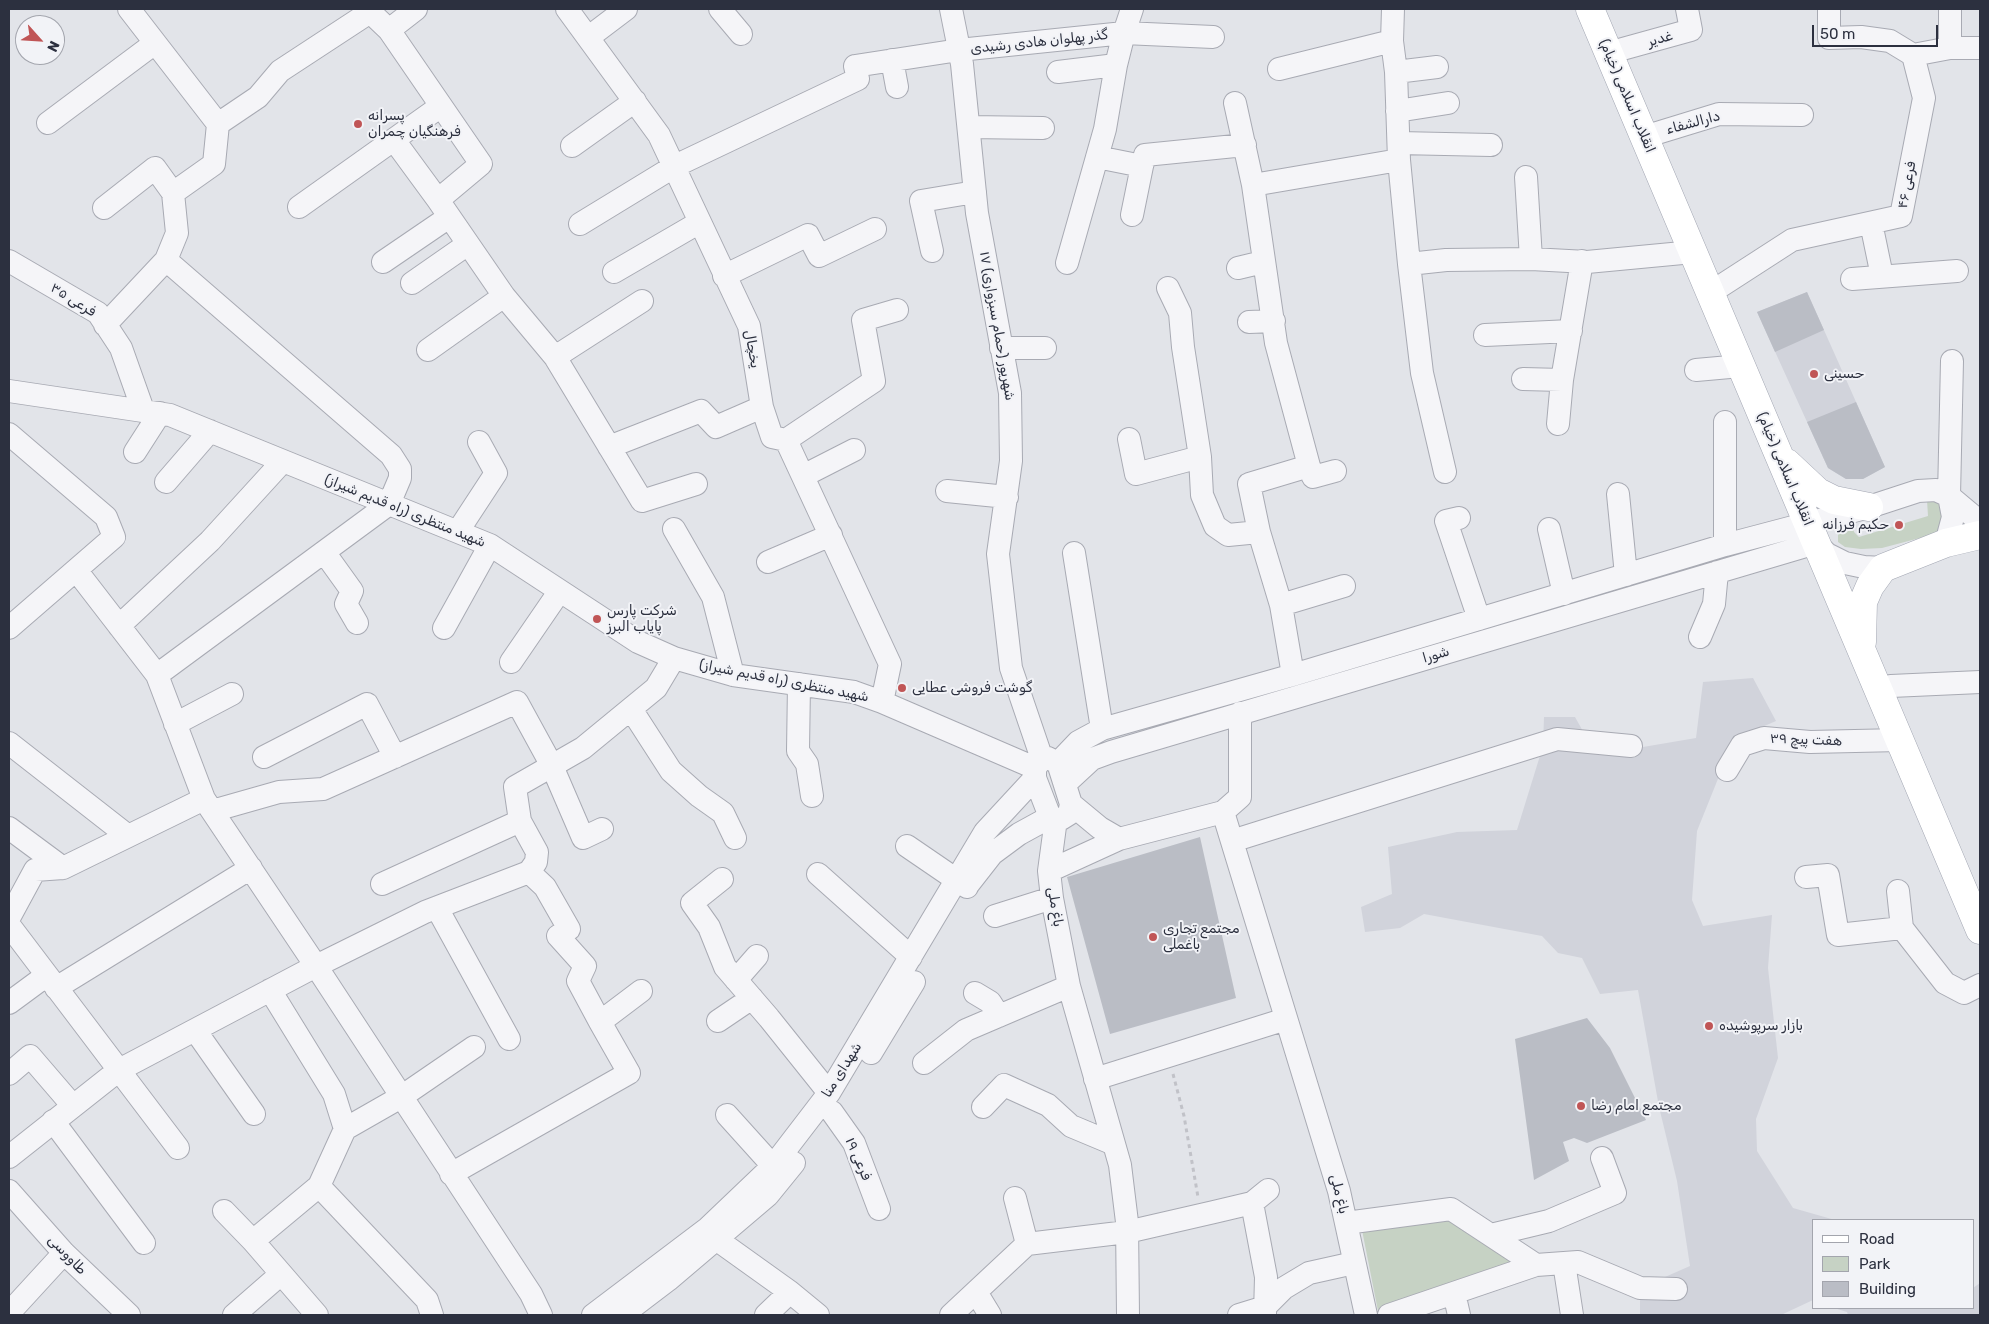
<!DOCTYPE html>
<html>
<head>
<meta charset="utf-8">
<style>
	body { margin:0 }
	#map { position:relative; width:1989px; height:1324px; overflow:hidden; background:#e2e4e9; font-family:Rubik,sans-serif }
	canvas { display:block }
	.frame { position:absolute; inset:0; border:10px solid #2c303f; pointer-events:none }
	.legend { position:absolute; left:1812px; top:1219px; width:162px; height:90px; box-sizing:border-box; background:#f2f3f7; border:1px solid #a3a5ad; margin:0; padding:6px 9px; list-style:none; font-size:15px; color:#2c303f }
	.legend li { display:flex; align-items:center; gap:10px; height:25px }
	.legend b { width:25px; border:1px solid #a3a5ad }
	.north { position:absolute; left:15px; top:15px; width:50px; height:50px; box-sizing:border-box; background:#f2f3f7; border:1px solid #a3a5ad; border-radius:50%; rotate:116deg; font-size:14px; font-weight:700; line-height:20px; text-align:center; color:#2c303f }
	.north::after { content:''; display:block; margin:auto; width:18px; height:22px; background:#c05556; clip-path:polygon(50% 0,100% 100%,50% 72%,0 100%) }
	.scale { position:absolute; left:1812px; top:25px; width:126px; height:22px; box-sizing:border-box; border:2px solid #2c303f; border-top:0; padding-left:6px; font-size:15px; line-height:18px; white-space:nowrap; color:#2c303f; -webkit-text-stroke:4px #f2f3f7; paint-order:stroke }
</style>
</head>
<body>
<div id="map">
<canvas width="1989" height="1324"></canvas>
<div class="frame"></div>
<ul class="legend">
<li><b style="height:6px;background:#fff"></b>Road</li>
<li><b style="height:14px;background:#c6d2c4"></b>Park</li>
<li><b style="height:14px;background:#babdc5"></b>Building</li>
</ul>
<div class="north">N</div>
<div class="scale">50 m</div>
</div>
<script>
const ctx = document.querySelector('canvas').getContext('2d');
ctx.lineJoin = 'round';
function fill(path, color) {
  ctx.fillStyle = color;
  ctx.fill(path, 'evenodd');
}
function shape(rows) {
  const path = new Path2D();
  for (const r of rows) {
    path.moveTo(r[0], r[1]);
    for (let i = 2; i < r.length; i += 2) path.lineTo(r[i], r[i + 1]);
  }
  return path;
}
function strokePath(path, color, width, dash) {
  ctx.strokeStyle = color;
  ctx.lineWidth = width;
  ctx.lineCap = dash ? 'butt' : 'round';
  ctx.setLineDash(dash || []);
  ctx.stroke(path);
}
function drawText(font, color, halo, rows, align = 'center') {
  ctx.font = font + ' Rubik,Vazirmatn,sans-serif';
  ctx.lineWidth = 4;
  ctx.setLineDash([]);
  ctx.textBaseline = 'middle';
  ctx.strokeStyle = halo;
  ctx.fillStyle = color;
  for (const [text, x, y, turn = 0] of rows) {
    ctx.save();
    ctx.translate(x, y);
    ctx.rotate((+turn || 0) * Math.PI / 180);
    ctx.textAlign = isNaN(turn) ? turn : align;
    if (halo) ctx.strokeText(text, 0, 0);
    ctx.fillText(text, 0, 0);
    ctx.restore();
  }
}
fill(shape([
	[1807,292,1885,467,1863,479,1846,479,1828,468,1757,312],
	[1753,678,1776,721,1734,739,1697,831,1692,900,1703,926,1772,915,1768,968,1778,1058,1756,1119,1757,1151,1793,1208,1835,1220,1813,1220,1813,1300,1781,1315,1640,1315,1640,1288,1690,1266,1677,1181,1659,1107,1638,990,1600,994,1582,958,1558,953,1542,936,1424,914,1400,928,1365,932,1361,907,1392,894,1388,847,1457,832,1517,830,1543,746,1544,717,1575,717,1589,742,1643,747,1696,738,1703,682],
	[1980,1283,1980,1315,1848,1315,1847,1312,1834,1308,1973,1308,1973,1288]
]), '#d1d3db');
fill(shape([
	[1927,500,1939,501,1943,524,1935,534,1882,548,1861,549,1845,547,1838,542,1838,535,1844,527,1853,526,1854,532,1859,537,1928,516],
	[1450,1219,1514,1264,1378,1311,1362,1230]
]), '#c6d2c4');
fill(shape([
	[1807,292,1824,330,1775,352,1757,312],
	[1856,402,1885,467,1863,479,1846,479,1828,468,1807,422],
	[1200,837,1236,998,1110,1034,1067,877],
	[1587,1018,1610,1048,1646,1120,1587,1143,1574,1138,1563,1142,1569,1161,1534,1180,1515,1039]
]), '#babdc5');
const minor = shape([
	[129,9,218,124],
	[367,9,389,30,481,164,438,200,504,296,555,357,642,501,696,484],
	[567,9,659,135,749,326,762,407,772,437,786,440,890,664,882,702],
	[720,9,741,34],
	[951,9,962,64,977,213,1010,393,1011,461,998,554,1011,668,1042,759],
	[1393,9,1392,41,1396,72,1399,160,1409,264,1422,373,1445,472],
	[1829,9,1829,38,1861,37,1890,41,1913,55],
	[389,30,416,9],
	[589,37,626,9],
	[1950,48,1980,48],
	[1608,53,1691,30,1687,9],
	[892,60,897,87],
	[1279,69,1392,41],
	[1058,72,1116,65],
	[1396,72,1437,67],
	[1235,103,1253,185,1276,343,1309,466,1313,477,1335,471],
	[1397,111,1448,103],
	[48,123,155,43],
	[969,127,1043,128],
	[1644,137,1719,114,1802,115],
	[394,140,438,200],
	[1399,143,1491,145],
	[572,146,635,101],
	[1097,157,1142,166,1145,155,1245,145],
	[1526,177,1531,259],
	[1253,185,1399,160],
	[299,207,441,106],
	[104,208,155,168,173,193],
	[1132,215,1142,166],
	[1871,223,1882,276],
	[580,224,675,166,858,79,855,66,959,50,1124,33,1132,9],
	[932,251,921,201,975,192],
	[9,261,98,313,121,348,143,410],
	[383,262,449,217],
	[1067,263,1105,129,1116,65,1124,33,1213,37],
	[1409,264,1446,260,1531,259,1587,262,1693,252],
	[1238,268,1263,262],
	[614,272,700,222],
	[724,276,808,235,819,256,875,229],
	[1852,279,1957,271],
	[412,283,468,244],
	[1168,288,1180,313,1183,347,1200,457,1202,495,1215,526,1228,535,1259,532],
	[1710,293,1792,240,1901,216,1924,98,1913,55,1950,48,1950,9],
	[1249,322,1274,321],
	[105,325,166,260,177,233,173,193,214,164,218,124,258,97,280,71,370,12],
	[1485,335,1571,331],
	[1001,348,1045,348],
	[428,350,504,296],
	[555,357,642,301],
	[1696,370,1741,366],
	[1523,379,1562,380],
	[9,391,170,415,490,545,638,642,674,658,733,675,854,692,882,702,1035,768],
	[1725,422,1725,545],
	[1558,424,1562,380,1582,261],
	[9,434,106,517,114,537,9,628],
	[1129,439,1136,474,1200,457],
	[786,440,874,381,863,320,897,310],
	[609,447,701,411,716,427,762,407],
	[135,452,160,413],
	[803,476,854,450],
	[166,482,210,431],
	[947,491,1007,497],
	[1618,494,1626,575],
	[1459,518,1446,521,1479,619],
	[674,529,713,597,733,675],
	[1549,529,1564,594],
	[458,531,496,473,479,442],
	[1946,543,1953,517,1949,496,1952,361],
	[324,552,352,591,346,604,357,623],
	[1074,553,1102,729],
	[768,562,831,535],
	[76,570,157,675,204,799,316,966,531,1294,541,1315],
	[1281,605,1344,586],
	[119,626,210,541,283,461],
	[444,628,490,545],
	[1700,637,1714,604,1717,572],
	[511,662,559,592],
	[157,675,389,504,400,478,400,469,391,455,166,260],
	[1293,675,1281,605,1259,532,1249,484,1309,466],
	[799,684,798,751,807,764,812,796],
	[1891,686,1980,682],
	[631,709,671,771,699,796,723,813,735,838],
	[175,724,232,694],
	[9,743,128,836],
	[264,757,367,704,395,757],
	[1048,758,1058,763,1071,804,1069,814,1061,819,1050,817,1035,778,1035,768,1042,759,1048,758],
	[1058,763,1078,742,1102,729,1293,675,1725,545,1869,507,1918,491,1936,490,1949,496,1980,522],
	[1727,770,1742,745,1764,738,1810,742,1900,740],
	[1065,784,1092,759,1111,752,1816,543,1827,554,1845,563,1864,567,1883,568],
	[1071,804,1100,828,1119,839],
	[212,811,279,792,323,789,517,702,552,766,583,838,602,829],
	[1223,812,1240,797,1240,713],
	[1056,819,1049,871,1052,898,1069,986,1120,1165,1127,1222,1128,1315],
	[9,828,63,868,204,799],
	[1232,841,1557,739,1631,746],
	[907,846,967,887],
	[1049,871,1119,839,1223,812,1339,1191,1366,1315],
	[529,872,545,887,569,929,558,936,585,966,578,981,600,1022,641,991],
	[818,874,911,957],
	[1806,877,1828,875,1838,935,1902,928],
	[722,879,692,903,709,927,725,967,769,1018,829,1093],
	[382,884,520,821],
	[967,886,992,854,1019,834,1050,817],
	[1898,891,1902,928,1945,983,1964,993,1980,985],
	[437,908,509,1039],
	[995,916,1052,898],
	[9,918,35,870,63,868],
	[9,925,178,1148],
	[736,980,757,956],
	[56,988,251,868],
	[270,990,334,1094,345,1129],
	[975,993,990,1002,999,1016],
	[9,1003,47,975],
	[718,1021,752,998],
	[195,1030,254,1114],
	[871,1053,914,982],
	[924,1063,966,1030,1069,986],
	[9,1074,30,1056,73,1106],
	[1095,1079,1286,1019],
	[983,1107,1004,1085,1048,1105,1071,1126,1114,1144],
	[832,1112,854,1143,879,1209],
	[727,1115,773,1166],
	[53,1121,144,1243],
	[9,1157,119,1070,316,966,425,912,529,872,536,862,537,852,520,821,515,787,583,748,656,688,674,658],
	[451,1174,629,1073,600,1022],
	[319,1186,427,1300,432,1315],
	[9,1191,64,1253,129,1315],
	[1015,1198,1027,1244],
	[1252,1203,1266,1277,1265,1314],
	[224,1211,253,1241,317,1315],
	[1346,1223,1451,1209,1536,1265],
	[1491,1235,1549,1221,1615,1193,1602,1158],
	[716,1239,790,1292,818,1315],
	[253,1241,319,1186,345,1129,401,1097,474,1047],
	[1564,1263,1572,1315],
	[976,1292,990,1315],
	[1454,1293,1459,1315],
	[9,1313,64,1253],
	[234,1315,281,1274],
	[593,1315,708,1228,773,1166,829,1093,985,832,1035,778],
	[622,1315,668,1280,768,1195,794,1163],
	[766,1315,790,1292],
	[951,1315,1027,1244,1127,1232,1214,1212,1252,1203,1268,1190],
	[1239,1315,1265,1307,1284,1288,1309,1273,1354,1263],
	[1389,1315,1536,1265,1578,1262,1640,1288,1676,1289]
]);
const major = shape([
	[1590,9,1980,930],
	[1787,463,1818,492,1834,500,1869,507],
	[1862,642,1863,602,1870,586,1883,568,1946,543,1980,535]
]);
strokePath(minor, '#a8aab3', 24);
strokePath(major, '#a3a7b3', 29);
strokePath(shape([
	[1173,1074,1184,1116,1198,1197]
]), '#c1c2c8', 3, [4, 4]);
strokePath(minor, '#f5f5f8', 22);
strokePath(major, '#fff', 28);
for (const [x, y, r, color] of [
	[358,124,5,"#c05556"],
	[1814,374,5,"#c05556"],
	[1899,525,5,"#c05556"],
	[597,619,5,"#c05556"],
	[902,688,5,"#c05556"],
	[1153,937,5,"#c05556"],
	[1709,1026,5,"#c05556"],
	[1581,1106,5,"#c05556"]
]) {
  const dot = new Path2D();
  dot.arc(x, y, r, 0, 2 * Math.PI);
  ctx.fillStyle = color;
  ctx.fill(dot);
  strokePath(dot, '#f2f3f7', 2);
}
drawText('14px', '#2c303f', '#f2f3f7', [
	["غدیر",1660,39,-16],
	["گذر پهلوان هادی رشیدی",1039,42,-6],
	["انقلاب اسلامی (خیام)",1627,96,67],
	["دارالشفاء",1693,123,-15],
	["فرعی ۴۶",1907,185,-79],
	["فرعی ۳۵",73,300,32],
	["۱۷ شهریور (حمام سبزواری)",997,326,80],
	["یخچال",752,349,80],
	["انقلاب اسلامی (خیام)",1785,469,67],
	["شهید منتظری (راه قدیم شیراز)",405,511,22],
	["شورا",1436,655,-16],
	["شهید منتظری (راه قدیم شیراز)",784,681,11],
	["هفت پیچ ۳۹",1806,740,2],
	["باغ ملی",1055,907,81],
	["شهدای منا",842,1070,-58],
	["فرعی ۱۹",858,1159,66],
	["باغ ملی",1339,1194,76],
	["طاووسی",67,1255,46]
]);
drawText('14px', '#2c303f', '#f2f3f7', [
	["پسرانه",368,116],
	["فرهنگیان چمران",368,132],
	["حسینی",1824,374],
	["حکیم فرزانه",1889,525,"right"],
	["شرکت پارس",607,611],
	["پایاب البرز",607,627],
	["گوشت فروشی عطایی",912,688],
	["مجتمع تجاری",1163,929],
	["باغملی",1163,945],
	["بازار سرپوشیده",1719,1026],
	["مجتمع امام رضا",1591,1106]
], 'left');
</script>
</body>
</html>
